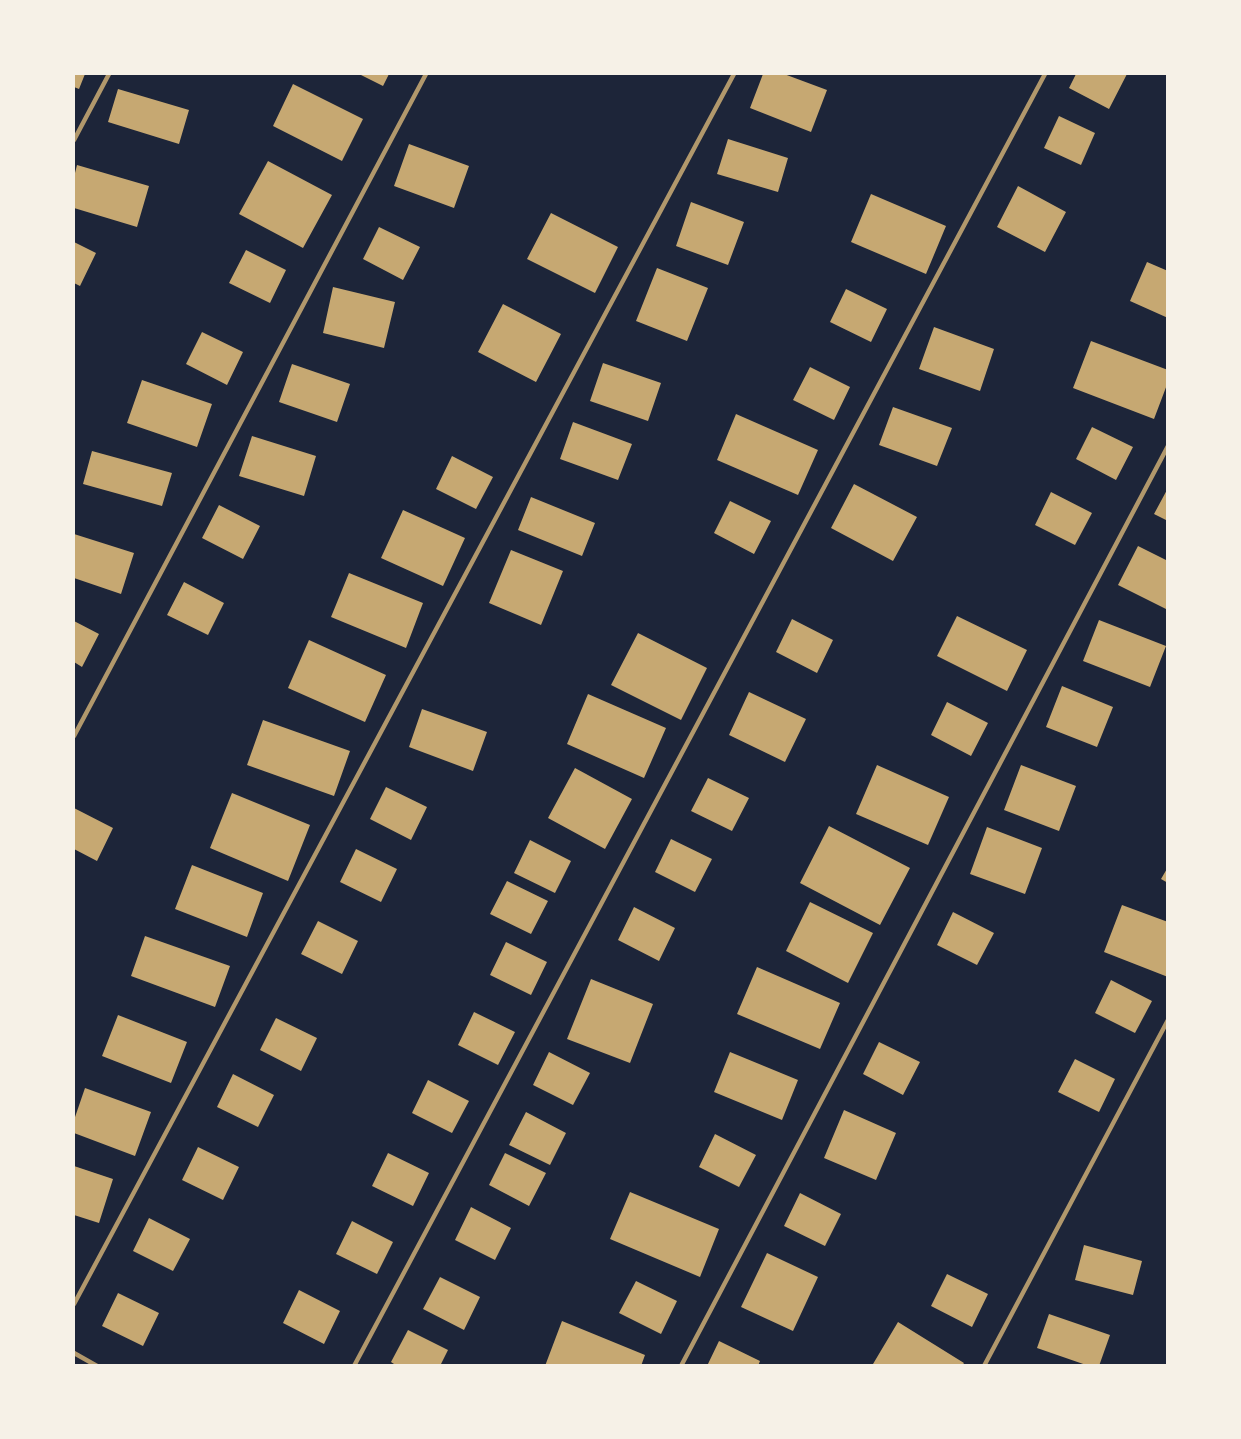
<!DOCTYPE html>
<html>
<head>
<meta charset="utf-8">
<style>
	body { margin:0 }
	#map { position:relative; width:1241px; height:1439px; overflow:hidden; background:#14213d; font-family:"Nunito Sans",sans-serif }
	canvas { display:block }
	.frame { position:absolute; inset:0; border:75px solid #f6f1e7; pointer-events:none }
</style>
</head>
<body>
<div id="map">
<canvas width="1241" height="1439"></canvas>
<div class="frame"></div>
</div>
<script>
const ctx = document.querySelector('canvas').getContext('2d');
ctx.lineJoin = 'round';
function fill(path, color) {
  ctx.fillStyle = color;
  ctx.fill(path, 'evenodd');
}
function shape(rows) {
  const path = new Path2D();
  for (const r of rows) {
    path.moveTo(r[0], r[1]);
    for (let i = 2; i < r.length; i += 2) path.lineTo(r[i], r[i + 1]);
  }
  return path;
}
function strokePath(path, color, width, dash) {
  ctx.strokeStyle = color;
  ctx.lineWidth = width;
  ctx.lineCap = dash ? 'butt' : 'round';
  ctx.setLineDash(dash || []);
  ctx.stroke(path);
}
fill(shape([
	[74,74,1167,74,1167,1365,74,1365]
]), '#1d2539');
fill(shape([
	[74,74,85,74,79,89,74,87],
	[359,74,389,74,383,86],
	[763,74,784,74,827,90,811,132,750,108],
	[1076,74,1127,74,1109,109,1069,88],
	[293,84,363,119,342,161,273,126],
	[118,89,189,110,179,144,108,122],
	[1059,116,1095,133,1081,165,1044,148],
	[728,139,788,158,778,192,717,174],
	[409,144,469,166,454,208,394,186],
	[268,161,332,195,303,248,239,214],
	[77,165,149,186,137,227,74,208,74,177],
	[1018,186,1066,212,1045,252,997,227],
	[871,194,946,226,926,274,851,242],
	[691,202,744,222,728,265,676,246],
	[551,213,618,247,595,293,527,259],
	[379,227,420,247,403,280,363,259],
	[74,242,96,253,80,286,74,283],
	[246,250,286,270,270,303,229,283],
	[1147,262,1168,271,1168,318,1130,301],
	[657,268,708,288,687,341,636,321],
	[333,287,395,302,384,348,323,333],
	[846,289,887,309,871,342,830,322],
	[503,304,561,334,536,382,478,352],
	[934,327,994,349,980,391,919,369],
	[202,332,243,352,227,385,186,364],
	[1091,341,1168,370,1168,382,1154,419,1073,388],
	[603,363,661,383,648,421,590,401],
	[292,364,350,384,337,422,279,402],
	[810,367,850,387,834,420,793,400],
	[142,380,212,404,197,447,127,423],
	[893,407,952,428,937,466,879,445],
	[736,414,818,450,798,495,717,460],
	[573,422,632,444,618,480,560,459],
	[1092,427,1133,447,1116,480,1076,459],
	[252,436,316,456,304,496,239,476],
	[92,451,172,473,162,506,83,484],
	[452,456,493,477,476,509,436,489],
	[854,484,917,517,893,561,831,528],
	[1168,488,1168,521,1154,514],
	[1051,492,1092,513,1075,545,1035,525],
	[531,497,595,523,582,556,518,530],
	[730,501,771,521,754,554,714,533],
	[219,505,260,526,243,559,202,538],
	[403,510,465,538,443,586,381,558],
	[74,534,134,553,121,594,74,578],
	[1138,546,1168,561,1168,610,1118,585],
	[511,550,563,571,541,625,489,603],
	[349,573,423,603,406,648,331,617],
	[184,582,224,603,208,635,167,615],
	[957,616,1027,650,1007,691,937,656],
	[792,619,833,640,817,673,776,652],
	[1099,620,1166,646,1150,687,1083,661],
	[74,621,99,634,82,667,74,662],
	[638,633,707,668,681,720,611,685],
	[309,640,386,675,365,722,288,688],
	[1062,686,1113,707,1097,747,1046,727],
	[749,692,806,719,785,762,729,735],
	[588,694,666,728,644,778,567,744],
	[947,702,988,723,971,756,931,735],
	[422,709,487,732,473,771,409,747],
	[263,720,350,751,334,796,247,765],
	[877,765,949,797,928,845,856,814],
	[1021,765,1076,786,1059,831,1004,810],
	[575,768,632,799,605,849,548,818],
	[708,778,749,798,732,831,691,811],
	[386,787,427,807,411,840,370,819],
	[232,793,310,825,288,881,210,848],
	[74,808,113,828,97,861,74,849],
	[829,826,910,868,880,925,800,883],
	[987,827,1042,848,1025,894,970,874],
	[671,839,712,859,695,892,655,872],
	[530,840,571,861,555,893,514,873],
	[356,849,397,869,381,902,340,882],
	[192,865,263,893,247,937,175,909],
	[1168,867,1168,883,1161,879],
	[507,881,548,901,531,934,490,914],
	[810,902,873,933,848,983,786,951],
	[1122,905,1168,922,1168,977,1104,952],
	[634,907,675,928,659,961,618,940],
	[953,912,994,933,977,965,937,945],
	[318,921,358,941,342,974,301,954],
	[145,936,230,966,215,1007,131,976],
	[506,942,547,962,531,995,490,975],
	[757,967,840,1003,820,1049,737,1014],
	[591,979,653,1004,630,1063,567,1039],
	[1111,980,1152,1001,1135,1033,1095,1013],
	[474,1012,515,1032,498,1065,458,1045],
	[118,1015,187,1042,171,1083,102,1056],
	[276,1018,317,1038,301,1071,260,1050],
	[879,1042,920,1062,903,1095,863,1074],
	[549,1052,590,1073,573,1105,533,1085],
	[730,1052,798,1080,782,1120,714,1092],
	[1075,1059,1115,1079,1099,1112,1058,1092],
	[233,1074,274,1095,258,1127,217,1107],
	[428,1080,469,1101,452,1133,412,1113],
	[85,1088,151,1112,135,1156,74,1133,74,1120],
	[844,1110,896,1133,876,1180,824,1158],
	[526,1112,566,1133,550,1165,509,1145],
	[715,1134,756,1155,739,1187,699,1167],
	[198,1147,239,1167,223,1200,182,1180],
	[388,1153,429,1173,413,1206,372,1186],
	[505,1153,546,1173,529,1206,489,1185],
	[74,1166,113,1179,99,1223,74,1215],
	[630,1192,719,1229,700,1277,610,1239],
	[800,1193,841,1214,825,1246,784,1226],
	[471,1207,511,1228,495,1260,455,1240],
	[149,1218,190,1239,173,1271,133,1251],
	[352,1221,393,1242,377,1274,336,1254],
	[1084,1245,1142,1261,1133,1295,1075,1280],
	[767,1253,818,1277,793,1331,741,1307],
	[947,1274,988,1294,972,1327,931,1306],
	[440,1277,480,1297,464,1330,423,1309],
	[636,1281,677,1301,661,1334,619,1313],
	[299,1290,340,1311,324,1344,283,1323],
	[118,1293,159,1313,143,1346,102,1326],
	[1049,1314,1110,1335,1099,1366,1089,1366,1037,1348],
	[562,1321,645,1355,641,1366,545,1366],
	[898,1322,964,1363,962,1366,873,1364],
	[408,1330,448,1350,440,1366,397,1366,391,1362],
	[719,1341,760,1361,758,1366,707,1366]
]), '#c6a872');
strokePath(shape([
	[74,140,109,74],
	[74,736,426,74],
	[74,1304,734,74],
	[74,1353,97,1366],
	[354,1366,1045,74],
	[681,1366,1168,446],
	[984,1366,1168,1020]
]), '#b1986c', 4.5);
</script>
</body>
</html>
